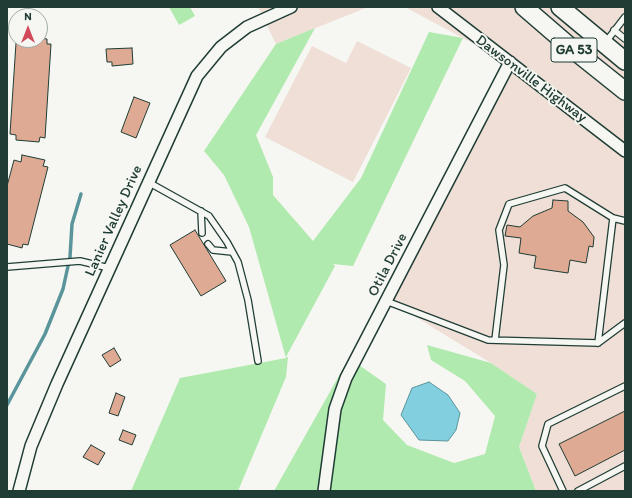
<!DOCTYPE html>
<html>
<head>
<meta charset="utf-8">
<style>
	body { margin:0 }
	#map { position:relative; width:632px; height:498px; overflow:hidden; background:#f6f6f2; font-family:Itim,sans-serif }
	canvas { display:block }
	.frame { position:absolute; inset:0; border:8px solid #1f3d34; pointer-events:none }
	.north { position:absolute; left:8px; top:8px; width:40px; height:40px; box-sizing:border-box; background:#f6f6f2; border:1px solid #a0aca6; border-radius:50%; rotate:0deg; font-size:11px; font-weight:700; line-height:16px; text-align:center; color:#1f3d34 }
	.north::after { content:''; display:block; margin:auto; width:14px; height:18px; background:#d1495b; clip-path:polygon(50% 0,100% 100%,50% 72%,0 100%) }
</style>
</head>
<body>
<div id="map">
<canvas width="632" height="498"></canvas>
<div class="frame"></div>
<div class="north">N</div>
</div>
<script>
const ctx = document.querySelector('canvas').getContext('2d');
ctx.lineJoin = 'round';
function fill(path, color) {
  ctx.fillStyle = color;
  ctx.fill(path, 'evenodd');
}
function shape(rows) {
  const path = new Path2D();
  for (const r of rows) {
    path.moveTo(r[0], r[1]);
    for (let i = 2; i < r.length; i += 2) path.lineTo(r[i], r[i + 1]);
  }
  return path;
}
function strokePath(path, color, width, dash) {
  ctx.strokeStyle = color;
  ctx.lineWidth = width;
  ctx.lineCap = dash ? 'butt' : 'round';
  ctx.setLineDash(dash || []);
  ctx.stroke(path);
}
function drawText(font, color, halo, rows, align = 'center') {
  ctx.font = font + ' Itim,sans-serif';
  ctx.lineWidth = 4;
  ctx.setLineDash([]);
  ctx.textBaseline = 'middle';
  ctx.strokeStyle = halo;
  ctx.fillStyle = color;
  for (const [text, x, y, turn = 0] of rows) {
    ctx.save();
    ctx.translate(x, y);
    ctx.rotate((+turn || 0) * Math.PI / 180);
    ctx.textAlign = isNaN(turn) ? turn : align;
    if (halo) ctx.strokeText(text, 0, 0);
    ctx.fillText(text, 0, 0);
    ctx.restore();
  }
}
fill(shape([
	[258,7,368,7,276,44],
	[405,7,625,7,625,491,536,491,519,447,537,394,491,363,383,297,504,60],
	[357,41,411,68,353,182,265,137,312,46,346,63]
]), '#efdfd6');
fill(shape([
	[169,7,190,7,195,16,179,25],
	[315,28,256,135,273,177,273,195,313,241,361,178,429,32,463,38,353,266,333,264,335,266,286,357,288,357,286,377,238,491,131,491,180,378,286,358,249,227,224,175,204,151,276,44],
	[427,345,491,363,537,394,519,447,536,491,274,491,349,358,386,384,383,420,407,445,454,463,485,454,495,416,465,381,431,360]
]), '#b1eaae');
const water = shape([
	[429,382,448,395,460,413,456,430,448,441,419,440,401,415,412,388,429,382]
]);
fill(water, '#82d0df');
strokePath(water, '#5a959b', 1);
strokePath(shape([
	[7,405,45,334,63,289,70,257,72,224,81,194]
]), '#5a959b', 3.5);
const building = shape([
	[40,38,47,39,47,44,51,44,45,138,40,137,39,142,16,140,16,135,10,134,16,43,23,44,24,40,40,40,40,38],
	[132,48,133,64,112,66,112,62,107,62,106,49,132,48],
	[134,97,150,103,136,138,121,132,134,97],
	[22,155,45,160,43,166,48,167,28,245,23,244,22,248,7,244,7,186,14,160,21,162,22,155],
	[553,200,568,201,568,211,583,222,594,237,593,247,589,246,586,263,570,260,568,273,534,268,536,256,519,253,521,238,505,236,507,225,520,227,533,216,552,208,553,200],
	[195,230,226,281,201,296,170,245,195,230],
	[114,348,121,360,110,367,102,355,114,348],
	[116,393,125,397,118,416,109,413,116,393],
	[625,411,625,450,575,476,559,444,625,411],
	[123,430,136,435,132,445,119,440,123,430],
	[91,445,105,453,98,465,83,457,91,445]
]);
fill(building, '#dfaa94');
strokePath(building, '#1f3d34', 1);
const lane = shape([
	[614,30,625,39],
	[605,43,625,17],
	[148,182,209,216,227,242,238,262,248,300,258,361],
	[201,211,202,233],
	[613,218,625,221],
	[208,244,213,250,232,252],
	[7,267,80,261,109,268],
	[386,301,488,340,598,343,613,218,565,188,509,204,499,230,504,265,495,340],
	[598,343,625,323],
	[563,491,542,446,548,424,625,386],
	[578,491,625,466]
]);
const street = shape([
	[438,7,625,151],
	[19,491,31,446,57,384,197,76,221,47,247,27,291,7],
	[324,491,335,409,346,378,510,62]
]);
const primary = shape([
	[524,7,575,51,625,91],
	[560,7,625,61]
]);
strokePath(lane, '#1f3d34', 8);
strokePath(street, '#1f3d34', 14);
strokePath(primary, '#1f3d34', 20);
strokePath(lane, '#f6f6f2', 5.5);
strokePath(street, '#f6f6f2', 11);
strokePath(primary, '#f6f6f2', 17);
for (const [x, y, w] of [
	[574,50,46]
]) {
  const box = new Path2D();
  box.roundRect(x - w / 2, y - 12, w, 24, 3);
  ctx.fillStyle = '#f6f6f2';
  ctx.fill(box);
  strokePath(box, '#1f3d34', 1);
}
drawText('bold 14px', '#1f3d34', null, [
	["GA 53",574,50]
]);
drawText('15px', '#1f3d34', '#f6f6f2', [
	["Dawsonville Highway",531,79,37],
	["Lanier Valley Drive",114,221,-66],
	["Otila Drive",388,265,-63]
]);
</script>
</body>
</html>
